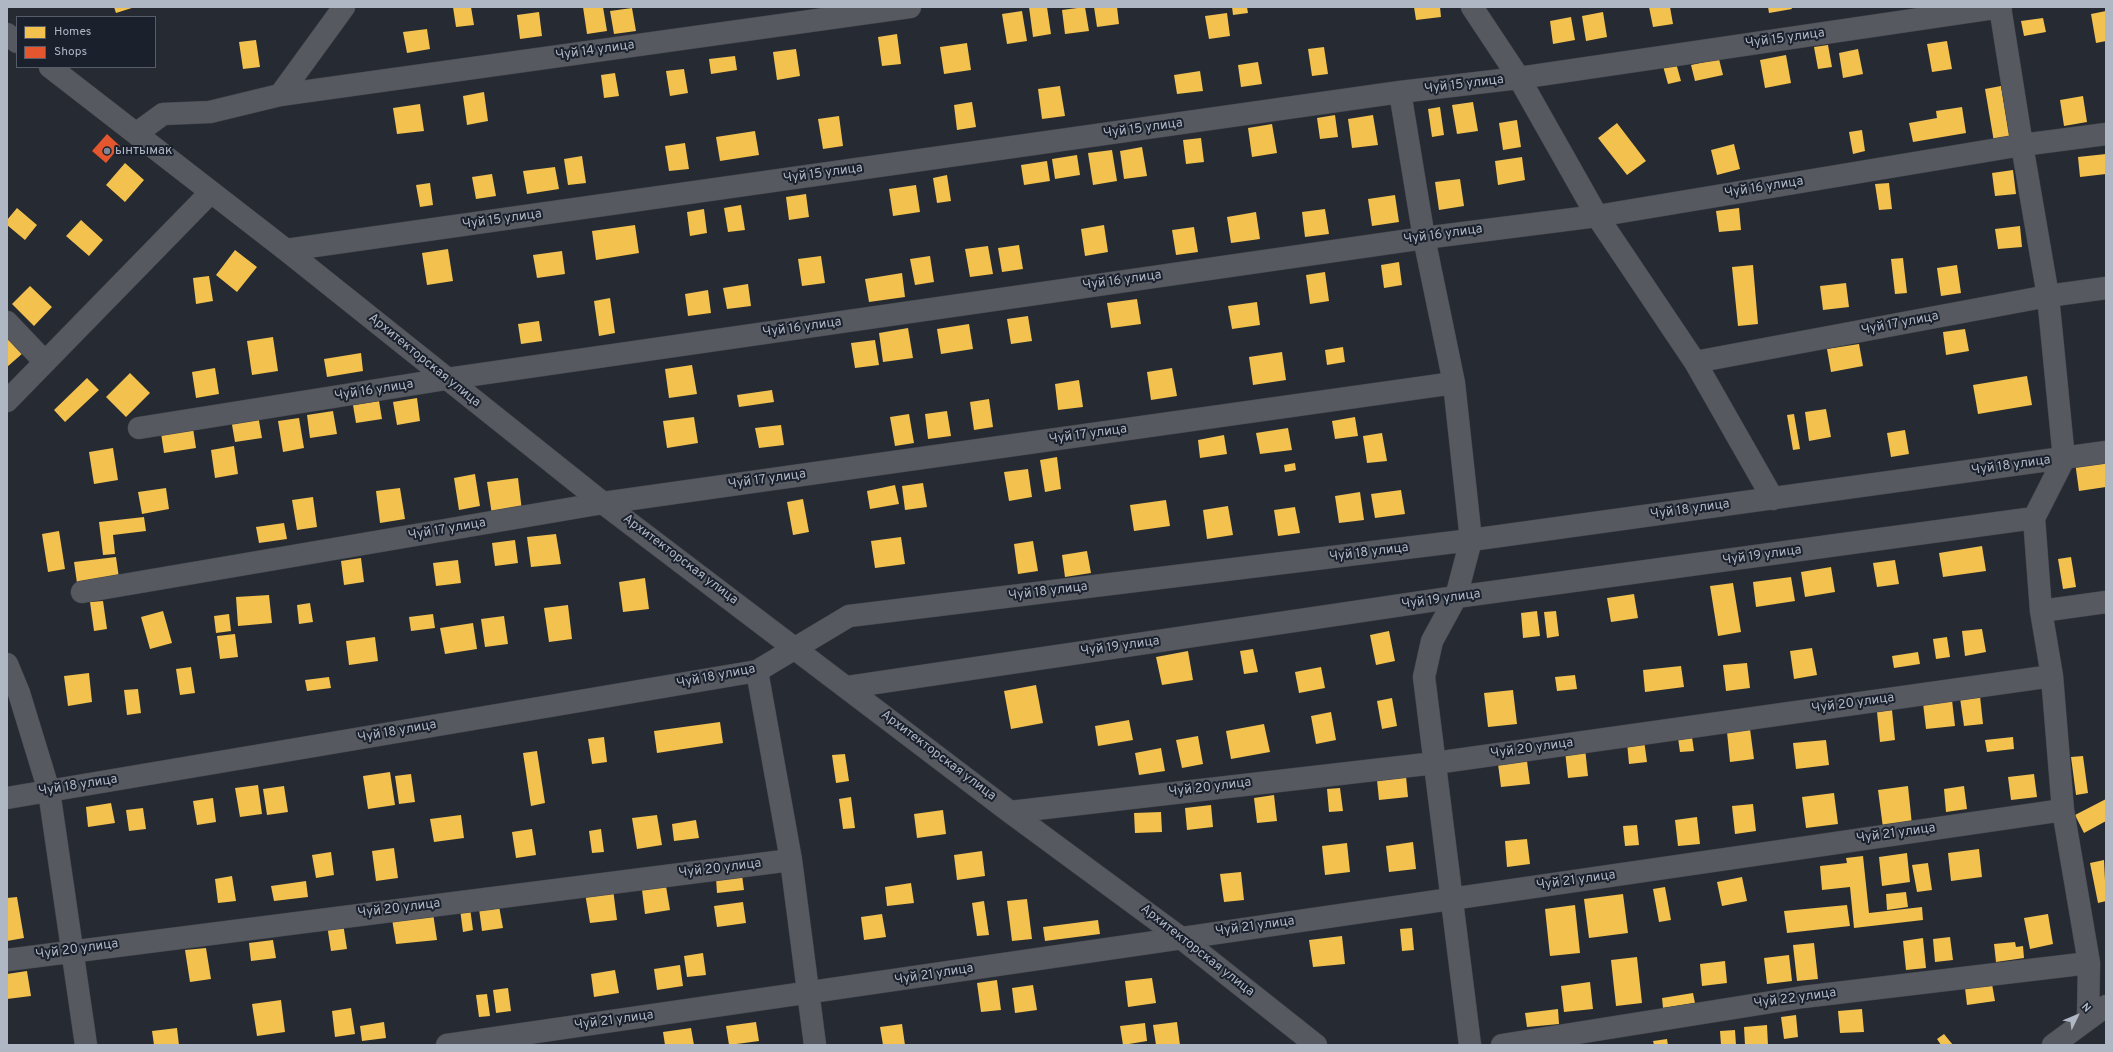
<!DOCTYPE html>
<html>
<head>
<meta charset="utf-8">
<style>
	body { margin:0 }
	#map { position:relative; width:2113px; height:1052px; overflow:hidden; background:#262a32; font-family:Overpass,sans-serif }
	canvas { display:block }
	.frame { position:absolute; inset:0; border:8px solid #afb6c4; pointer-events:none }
	.legend { position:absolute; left:16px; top:16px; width:140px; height:52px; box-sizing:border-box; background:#1a202c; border:1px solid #565c69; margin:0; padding:5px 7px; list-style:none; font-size:12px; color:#afb6c4 }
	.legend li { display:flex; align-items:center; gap:8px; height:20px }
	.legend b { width:20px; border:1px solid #565c69 }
	.north { position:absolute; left:2057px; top:996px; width:40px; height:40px; -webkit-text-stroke:3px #1a202c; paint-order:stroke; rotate:47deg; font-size:11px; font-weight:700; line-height:16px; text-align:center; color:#afb6c4 }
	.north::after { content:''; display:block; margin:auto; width:14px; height:18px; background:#afb6c4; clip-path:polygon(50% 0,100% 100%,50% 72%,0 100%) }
</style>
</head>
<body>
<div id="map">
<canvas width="2113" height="1052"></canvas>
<div class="frame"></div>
<ul class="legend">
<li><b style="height:11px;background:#f2c14e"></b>Homes</li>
<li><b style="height:11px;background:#e4572e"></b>Shops</li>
</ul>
<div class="north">N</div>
</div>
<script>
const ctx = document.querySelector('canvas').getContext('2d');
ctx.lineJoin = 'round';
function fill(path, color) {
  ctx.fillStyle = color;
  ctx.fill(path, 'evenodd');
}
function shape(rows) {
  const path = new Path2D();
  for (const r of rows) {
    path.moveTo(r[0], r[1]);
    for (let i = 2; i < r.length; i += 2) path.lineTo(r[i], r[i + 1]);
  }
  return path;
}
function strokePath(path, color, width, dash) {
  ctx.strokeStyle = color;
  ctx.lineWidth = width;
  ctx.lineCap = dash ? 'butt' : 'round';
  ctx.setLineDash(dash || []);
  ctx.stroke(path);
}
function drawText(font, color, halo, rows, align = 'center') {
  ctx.font = font + ' Overpass,sans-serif';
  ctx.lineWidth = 4;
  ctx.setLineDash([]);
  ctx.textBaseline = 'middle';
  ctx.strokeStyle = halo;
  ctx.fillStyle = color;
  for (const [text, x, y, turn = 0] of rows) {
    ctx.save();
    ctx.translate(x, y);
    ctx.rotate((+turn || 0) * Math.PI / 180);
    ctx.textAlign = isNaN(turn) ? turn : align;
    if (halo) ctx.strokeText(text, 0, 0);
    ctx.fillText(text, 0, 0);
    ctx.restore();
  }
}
fill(shape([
	[114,7,135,7,116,13],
	[453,7,471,7,474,25,456,27],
	[583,7,603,7,607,31,587,34],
	[1029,7,1047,7,1051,34,1033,37],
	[1085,7,1089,31,1065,34,1062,10],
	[1094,7,1117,7,1119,24,1097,27],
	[1232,7,1247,7,1248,13,1233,15],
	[1414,7,1440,7,1441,17,1416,20],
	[1649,7,1670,7,1673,24,1653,27],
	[1768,7,1791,7,1792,9,1769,13],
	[632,8,636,31,614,34,610,11],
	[1022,11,1027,41,1007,44,1002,14],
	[2106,11,2106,41,2096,43,2091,14],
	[539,12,542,36,520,39,517,15],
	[1603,12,1607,37,1586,41,1582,16],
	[1227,13,1230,36,1209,39,1205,16],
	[1571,17,1575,40,1553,44,1550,21],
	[2043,18,2046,32,2024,36,2021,21],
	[427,29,430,49,407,53,403,32],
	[897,34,901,64,882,66,878,37],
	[256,40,260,67,243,69,239,42],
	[1947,41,1952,69,1932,72,1927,44],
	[967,43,971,70,944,74,940,47],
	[1828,45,1832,67,1818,69,1814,47],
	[1324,47,1328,74,1312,76,1308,49],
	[796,49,800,76,777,80,773,52],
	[1858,49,1863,74,1843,78,1839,53],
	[1786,55,1791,83,1765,88,1760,60],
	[735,56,737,70,711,74,709,59],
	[1719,59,1723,75,1695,81,1691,65],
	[1258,62,1262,84,1241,87,1238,65],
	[1676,63,1681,81,1668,84,1663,66],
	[684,69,688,93,670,96,666,71],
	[1200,71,1203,91,1177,94,1174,75],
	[615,73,619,96,604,98,601,75],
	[1060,86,1065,116,1042,119,1038,89],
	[2001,86,2010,139,1994,142,1985,89],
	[484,92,488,121,467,125,463,96],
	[2083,96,2087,122,2064,126,2060,100],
	[972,102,976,127,957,130,954,105],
	[1473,102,1478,131,1457,134,1452,105],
	[420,104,424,131,397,134,393,108],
	[1440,107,1444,135,1432,137,1428,109],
	[1962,107,1966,133,1913,142,1909,123,1937,118,1936,111],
	[1335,115,1338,137,1320,139,1317,118],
	[1373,115,1378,145,1352,148,1348,119],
	[839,116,843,146,823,149,818,119],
	[1517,120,1521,147,1503,150,1499,123],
	[1617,123,1646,161,1627,175,1598,138],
	[1272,124,1277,153,1252,157,1248,128],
	[1862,130,1865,151,1853,154,1849,132],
	[755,131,759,155,720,161,716,137],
	[1201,138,1204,162,1186,164,1183,140],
	[685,143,689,169,669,171,665,146],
	[1734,144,1740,169,1717,175,1711,150],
	[1142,147,1147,176,1124,179,1120,151],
	[1112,150,1117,181,1093,185,1088,153],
	[2106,154,2106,174,2080,177,2078,157],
	[1077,155,1080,175,1055,179,1052,159],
	[582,156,586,183,568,185,564,159],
	[1522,157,1525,180,1498,185,1495,161],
	[1047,161,1050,181,1024,185,1021,165],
	[125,163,144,180,125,202,106,185],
	[555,167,559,189,527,194,523,171],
	[2013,170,2016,194,1995,196,1992,173],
	[492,174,496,196,476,199,472,177],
	[947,175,951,201,937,203,933,178],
	[1460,179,1464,206,1439,210,1435,182],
	[430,183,433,205,420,207,416,185],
	[1889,183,1892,209,1879,210,1875,184],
	[916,185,920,212,893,216,889,189],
	[806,194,809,217,789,220,786,197],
	[1395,195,1399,222,1372,226,1368,199],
	[741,205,745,230,728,232,724,208],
	[17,208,37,225,25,240,7,225,7,220],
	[1739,208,1741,230,1719,232,1716,211],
	[704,209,707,233,690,236,687,212],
	[1325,209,1329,234,1305,237,1302,212],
	[1256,212,1260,239,1231,243,1227,217],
	[81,220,103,240,89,256,66,236],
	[635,225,639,253,596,260,592,231],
	[1104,225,1108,252,1085,256,1081,229],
	[2020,226,2022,247,1998,249,1995,229],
	[1194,227,1198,252,1176,255,1172,230],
	[1019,245,1023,269,1002,272,998,248],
	[988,246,993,274,970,277,965,249],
	[448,249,453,281,427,285,422,253],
	[235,250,257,267,237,292,216,275],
	[562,251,565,274,537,278,533,255],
	[821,256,825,283,802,286,798,259],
	[930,256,934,282,915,285,910,259],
	[1903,258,1907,293,1895,294,1891,259],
	[1399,262,1402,285,1384,288,1381,265],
	[1753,265,1758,324,1738,326,1732,267],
	[1957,265,1961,293,1941,296,1937,268],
	[1325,272,1329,301,1310,304,1306,275],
	[902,273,905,297,869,302,865,279],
	[209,276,213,301,196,304,193,278],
	[1846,283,1849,307,1823,310,1820,286],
	[748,284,751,306,727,309,723,288],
	[30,286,52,307,34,326,12,304],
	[708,290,711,313,688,316,685,294],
	[610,298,615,333,599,336,594,301],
	[1137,299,1141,324,1111,328,1107,303],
	[1257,302,1260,325,1232,329,1228,306],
	[1028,316,1032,341,1011,344,1007,319],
	[539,321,542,341,521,344,518,324],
	[969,324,973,349,941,354,937,329],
	[908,328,913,358,883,362,879,333],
	[1965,329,1969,351,1946,355,1943,332],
	[7,336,23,353,7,367],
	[273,337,278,371,252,375,247,341],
	[875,340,879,365,855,368,851,343],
	[1859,344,1863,366,1831,372,1827,349],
	[1343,347,1345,362,1327,365,1325,350],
	[1282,352,1286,380,1253,385,1249,357],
	[361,353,363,371,327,377,324,359],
	[692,365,697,394,669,398,665,369],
	[215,368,219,394,196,398,192,372],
	[1172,368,1177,396,1151,400,1147,372],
	[130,373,150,393,126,417,106,397],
	[2027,376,2032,405,1978,414,1973,385],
	[87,378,99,390,65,422,54,410],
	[1079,380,1083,407,1058,410,1055,384],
	[772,390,774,402,739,407,737,395],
	[417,398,420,421,397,425,393,402],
	[989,399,993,427,974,430,970,402],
	[379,401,382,419,356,423,353,405],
	[1826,409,1831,437,1809,441,1805,412],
	[333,411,337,434,310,438,307,415],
	[947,411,951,436,928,439,925,414],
	[909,414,914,443,895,446,890,417],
	[1794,414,1800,449,1793,450,1787,415],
	[258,415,262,438,235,442,231,419],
	[694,417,698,443,667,448,663,421],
	[1355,417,1358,436,1335,439,1332,421],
	[299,418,304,448,283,452,278,421],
	[781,425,784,445,759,448,755,428],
	[193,428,196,448,164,453,161,433],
	[1288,428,1292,450,1260,454,1256,433],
	[1905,430,1909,454,1891,457,1887,433],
	[1382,433,1387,461,1367,463,1363,436],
	[1224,435,1227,454,1200,458,1198,440],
	[234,446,238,474,215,478,211,450],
	[113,448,118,480,94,484,89,452],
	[1057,457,1061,489,1045,492,1040,460],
	[2105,457,2106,487,2079,491,2075,462],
	[1295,463,1296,470,1285,472,1284,465],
	[1028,469,1032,497,1009,501,1004,472],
	[475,474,480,506,459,510,454,478],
	[518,478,522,511,492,515,487,482],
	[923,483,927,507,905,510,902,486],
	[895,485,899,504,870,509,867,491],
	[166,488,169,509,142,514,138,492],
	[400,488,405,519,380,523,376,491],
	[1401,490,1405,514,1375,518,1371,494],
	[1360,492,1364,520,1339,523,1335,496],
	[313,497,317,527,297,530,292,500],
	[803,499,809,532,793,535,787,502],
	[1166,500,1170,526,1134,531,1130,505],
	[1228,506,1233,535,1207,539,1203,510],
	[1295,507,1300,533,1278,536,1274,510],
	[144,517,146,531,113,535,115,554,103,555,99,522],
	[284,523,287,539,259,543,256,527],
	[59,531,65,569,48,572,42,534],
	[556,534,561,564,531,567,527,537],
	[901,537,905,564,875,568,871,541],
	[515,540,518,563,495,566,492,543],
	[1033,541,1038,571,1018,574,1014,544],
	[1982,546,1986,571,1943,577,1939,553],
	[1087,551,1091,573,1065,577,1062,555],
	[116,557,119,578,77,583,74,562],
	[2071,557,2076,587,2063,589,2058,559],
	[361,558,364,582,344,585,341,561],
	[458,560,461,583,436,586,433,563],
	[1895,560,1899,584,1877,587,1873,563],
	[1831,567,1835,592,1805,597,1801,572],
	[1791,577,1795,601,1756,607,1753,582],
	[645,578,649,609,623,612,619,582],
	[1733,583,1741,632,1718,636,1710,586],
	[1634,594,1638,618,1611,622,1607,598],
	[269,595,272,623,238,626,236,597],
	[103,601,107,629,94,631,90,602],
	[310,603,313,622,299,624,297,605],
	[568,605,572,639,549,642,544,608],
	[163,611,172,643,150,649,141,617],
	[1537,611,1540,636,1523,638,1521,613],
	[1556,611,1559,636,1547,638,1544,612],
	[229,614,231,631,216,633,214,616],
	[433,614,435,628,411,631,409,617],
	[504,616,508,644,485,647,481,619],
	[473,623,477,649,445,654,440,628],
	[1982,629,1986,652,1965,656,1962,631],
	[1389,631,1395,661,1376,665,1370,635],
	[235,634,238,657,220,659,217,636],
	[375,637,378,661,349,665,346,641],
	[1947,637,1950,657,1936,659,1933,639],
	[1812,648,1817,675,1794,679,1790,651],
	[1253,649,1258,672,1244,674,1240,651],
	[1188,651,1193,680,1162,685,1156,657],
	[1918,652,1920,664,1894,668,1892,656],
	[1747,663,1750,688,1726,691,1723,665],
	[1681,666,1684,687,1645,692,1643,670],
	[191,667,195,693,180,695,176,669],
	[1321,667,1325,688,1299,693,1295,672],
	[89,673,92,702,68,706,64,676],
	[1575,675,1577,689,1557,691,1555,677],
	[329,677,331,688,307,691,305,680],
	[1036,685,1043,723,1011,729,1004,691],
	[138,689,141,713,127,715,124,690],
	[1513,690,1517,724,1488,727,1484,693],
	[1980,696,1983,724,1964,726,1960,698],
	[1392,698,1397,726,1382,729,1377,701],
	[1952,700,1955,726,1926,729,1923,703],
	[1892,710,1895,740,1880,742,1877,712],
	[1331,712,1336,740,1316,744,1311,716],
	[1129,720,1133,740,1098,746,1095,726],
	[720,722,723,743,657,753,654,731],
	[1264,724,1270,752,1231,759,1226,731],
	[1750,729,1754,759,1730,762,1727,732],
	[1198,736,1203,764,1182,768,1176,740],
	[604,737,607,762,592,764,588,739],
	[1692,737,1694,751,1680,752,1678,738],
	[2013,737,2014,749,1987,752,1985,740],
	[1644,740,1647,762,1629,764,1627,742],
	[1826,740,1829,765,1796,769,1793,743],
	[1161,748,1165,771,1139,775,1135,753],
	[1585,748,1588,776,1568,778,1565,751],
	[537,751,545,803,531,806,523,753],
	[845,754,849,781,836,783,832,755],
	[2083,756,2088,793,2076,795,2071,757],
	[1527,761,1530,784,1501,787,1498,764],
	[390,772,395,805,368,809,363,776],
	[411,774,415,802,399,804,395,776],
	[2034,774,2037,797,2011,800,2008,777],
	[1406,776,1408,797,1379,800,1377,780],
	[258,785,262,814,240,817,235,788],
	[284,786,288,812,267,815,263,789],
	[1908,786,1912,825,1883,828,1878,790],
	[1964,786,1967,809,1946,812,1944,789],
	[1340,788,1343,811,1329,812,1327,789],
	[1834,793,1838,824,1806,828,1802,797],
	[1274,795,1277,821,1257,823,1254,798],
	[851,797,855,828,843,829,839,799],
	[213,798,216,822,197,825,193,801],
	[2106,799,2106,821,2084,833,2075,815],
	[111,803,115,823,88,827,86,807],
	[1753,804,1756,831,1735,834,1732,806],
	[1211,805,1213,827,1187,830,1185,808],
	[143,808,146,829,129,831,126,810],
	[943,810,946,834,917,838,914,814],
	[1161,812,1162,832,1135,833,1134,813],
	[461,815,464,838,434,842,430,819],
	[657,815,662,845,637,849,632,818],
	[1697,817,1700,844,1678,846,1675,820],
	[696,820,699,838,674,841,672,824],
	[1637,825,1639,845,1625,846,1623,826],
	[532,829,536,855,516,858,512,832],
	[601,829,604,852,592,853,589,831],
	[1527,839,1530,864,1507,867,1505,841],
	[1413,842,1416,869,1389,872,1386,846],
	[1347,843,1350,872,1325,875,1322,846],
	[394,848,398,878,376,881,372,851],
	[1979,849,1982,877,1951,881,1948,853],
	[982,851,985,876,957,880,954,855],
	[331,852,334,875,316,878,312,855],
	[1907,853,1910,882,1882,886,1879,857],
	[1863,856,1869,913,1922,907,1923,920,1854,928,1850,887,1822,890,1820,866,1847,863,1846,858],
	[2104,860,2106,901,2098,903,2090,863],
	[1928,863,1932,890,1917,892,1912,865],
	[1241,872,1244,900,1224,902,1220,874],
	[742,875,744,890,717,893,716,878],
	[232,876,236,901,218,903,215,879],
	[1742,877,1747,901,1722,906,1717,882],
	[306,881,308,897,274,901,271,886],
	[911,883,914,903,887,906,885,887],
	[666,886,670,910,645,914,642,890],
	[1665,887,1671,920,1659,922,1653,889],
	[613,889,617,920,590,923,585,893],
	[1906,892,1908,907,1887,910,1886,894],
	[1623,894,1628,933,1589,938,1584,899],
	[17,897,24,938,7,941,7,898],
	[1027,899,1032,939,1012,941,1007,901],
	[984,901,989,935,977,936,972,903],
	[743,902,746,923,717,927,714,906],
	[1575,905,1580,953,1550,956,1545,909],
	[1847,905,1850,926,1787,933,1784,911],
	[499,906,503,928,482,931,479,909],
	[470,908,473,930,463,932,460,909],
	[433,913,437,940,396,944,392,919],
	[882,914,886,937,864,940,861,917],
	[2048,914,2053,944,2030,949,2024,918],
	[1098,920,1100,934,1045,941,1043,927],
	[343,923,347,949,331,951,327,925],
	[1412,928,1414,950,1402,951,1400,929],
	[1342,936,1345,964,1313,967,1309,940],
	[1950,937,1953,960,1935,962,1933,939],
	[1923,938,1926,968,1906,970,1903,941],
	[273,940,276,958,251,961,249,943],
	[2015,942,2016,947,2023,946,2024,958,1996,962,1994,944],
	[1814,943,1818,979,1797,981,1793,945],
	[206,948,211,979,190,982,185,950],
	[703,953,706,975,687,977,684,956],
	[1789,955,1792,981,1767,984,1764,958],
	[1637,957,1642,1003,1616,1006,1611,960],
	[1725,961,1727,983,1702,986,1700,964],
	[680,965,683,986,657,990,654,969],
	[615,970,619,993,594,997,591,974],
	[27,971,31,996,7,999,7,974],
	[1152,978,1156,1003,1128,1007,1125,981],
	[997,980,1001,1010,981,1012,977,983],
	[1590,982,1593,1009,1564,1012,1561,986],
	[1992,984,1995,1001,1967,1005,1965,988],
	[1033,985,1037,1010,1015,1013,1012,988],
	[508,988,511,1011,496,1013,493,990],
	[1693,993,1695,1003,1663,1008,1662,998],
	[487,994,490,1016,479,1017,476,995],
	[281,1000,285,1032,257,1036,252,1004],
	[351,1008,355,1034,335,1037,332,1011],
	[1558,1009,1559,1024,1527,1027,1525,1013],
	[1862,1009,1864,1032,1840,1033,1838,1011],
	[1796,1015,1798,1037,1784,1039,1781,1017],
	[384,1022,386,1038,362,1041,360,1026],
	[756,1022,759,1041,729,1045,726,1026],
	[1177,1022,1180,1045,1156,1045,1153,1025],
	[1145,1023,1147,1041,1123,1045,1120,1026],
	[902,1024,905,1045,883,1045,880,1027],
	[1767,1025,1768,1045,1745,1045,1744,1027],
	[177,1028,179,1045,154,1045,152,1031],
	[691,1028,694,1045,665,1045,663,1032],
	[1735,1030,1736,1045,1721,1045,1720,1031],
	[1944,1034,1953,1045,1941,1045,1937,1039],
	[1667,1039,1668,1045,1654,1045,1653,1041]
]), '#f2c14e');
fill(shape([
	[107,134,120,146,106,163,92,151]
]), '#e4572e');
const minor = shape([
	[1472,7,1519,78,1597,216,1695,362,1773,499],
	[2000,7,2022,145,2048,296,2064,459,2034,518,2041,611,2052,676,2063,810,2089,963,2088,1019],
	[7,34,17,42],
	[50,67,286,250,603,503,1010,812,1181,938,1316,1045],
	[1400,92,1424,238,1454,383,1471,540,1456,597,1432,641,1424,677,1470,1045],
	[280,95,910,7],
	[137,133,163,114,210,112,280,95,344,7],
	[286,250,1400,92,1519,78,2001,7],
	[7,322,45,362],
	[1695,362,2048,296,2106,288],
	[7,401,211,192],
	[139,428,446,379,1424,238,1597,216,2022,145,2106,134],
	[82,592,603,503,1454,383],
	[2041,611,2106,602],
	[7,664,19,693,49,791,86,1045],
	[757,671,791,860,815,1045],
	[848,687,1456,597,2034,518],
	[7,798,757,671,849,616,1471,540,2106,452],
	[1010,812,1435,763,2052,676],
	[7,960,791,860],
	[447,1045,2063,810],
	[1502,1045,1803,997,2089,963],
	[2053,1045,2106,1006]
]);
strokePath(minor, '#42454b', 23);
strokePath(minor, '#565960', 22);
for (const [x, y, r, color] of [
	[107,151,4,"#7f8591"]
]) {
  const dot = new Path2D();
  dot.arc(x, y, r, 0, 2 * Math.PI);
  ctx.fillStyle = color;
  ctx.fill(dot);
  strokePath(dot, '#1a202c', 1.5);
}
drawText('13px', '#afb6c4', '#1a202c', [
	["Чуй 15 улица",1785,39,-8],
	["Чуй 14 улица",595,51,-8],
	["Чуй 15 улица",1464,85,-7],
	["Чуй 15 улица",1143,129,-8],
	["Чуй 15 улица",823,174,-8],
	["Чуй 16 улица",1764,188,-9],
	["Чуй 15 улица",502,220,-8],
	["Чуй 16 улица",1443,235,-8],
	["Чуй 16 улица",1122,281,-8],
	["Чуй 17 улица",1900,324,-11],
	["Чуй 16 улица",802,328,-8],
	["Архитекторская улица",424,361,39],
	["Чуй 16 улица",374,391,-9],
	["Чуй 17 улица",1088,435,-8],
	["Чуй 18 улица",2011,466,-8],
	["Чуй 17 улица",767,480,-8],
	["Чуй 18 улица",1690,510,-8],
	["Чуй 17 улица",447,530,-10],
	["Чуй 18 улица",1369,553,-7],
	["Чуй 19 улица",1762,556,-8],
	["Архитекторская улица",680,560,37],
	["Чуй 18 улица",1048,592,-7],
	["Чуй 19 улица",1441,600,-8],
	["Чуй 19 улица",1120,647,-8],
	["Чуй 18 улица",716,677,-11],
	["Чуй 20 улица",1853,704,-8],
	["Чуй 18 улица",397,732,-10],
	["Чуй 20 улица",1532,749,-8],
	["Архитекторская улица",938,756,37],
	["Чуй 18 улица",78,786,-9],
	["Чуй 20 улица",1210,788,-7],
	["Чуй 21 улица",1896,834,-8],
	["Чуй 20 улица",720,869,-7],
	["Чуй 21 улица",1576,881,-8],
	["Чуй 20 улица",399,909,-7],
	["Чуй 21 улица",1255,927,-8],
	["Чуй 20 улица",77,950,-8],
	["Архитекторская улица",1197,951,38],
	["Чуй 21 улица",934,975,-9],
	["Чуй 22 улица",1795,999,-8],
	["Чуй 21 улица",614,1021,-8]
]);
drawText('13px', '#afb6c4', '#1a202c', [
	["ынтымак",115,151]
], 'left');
</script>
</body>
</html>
